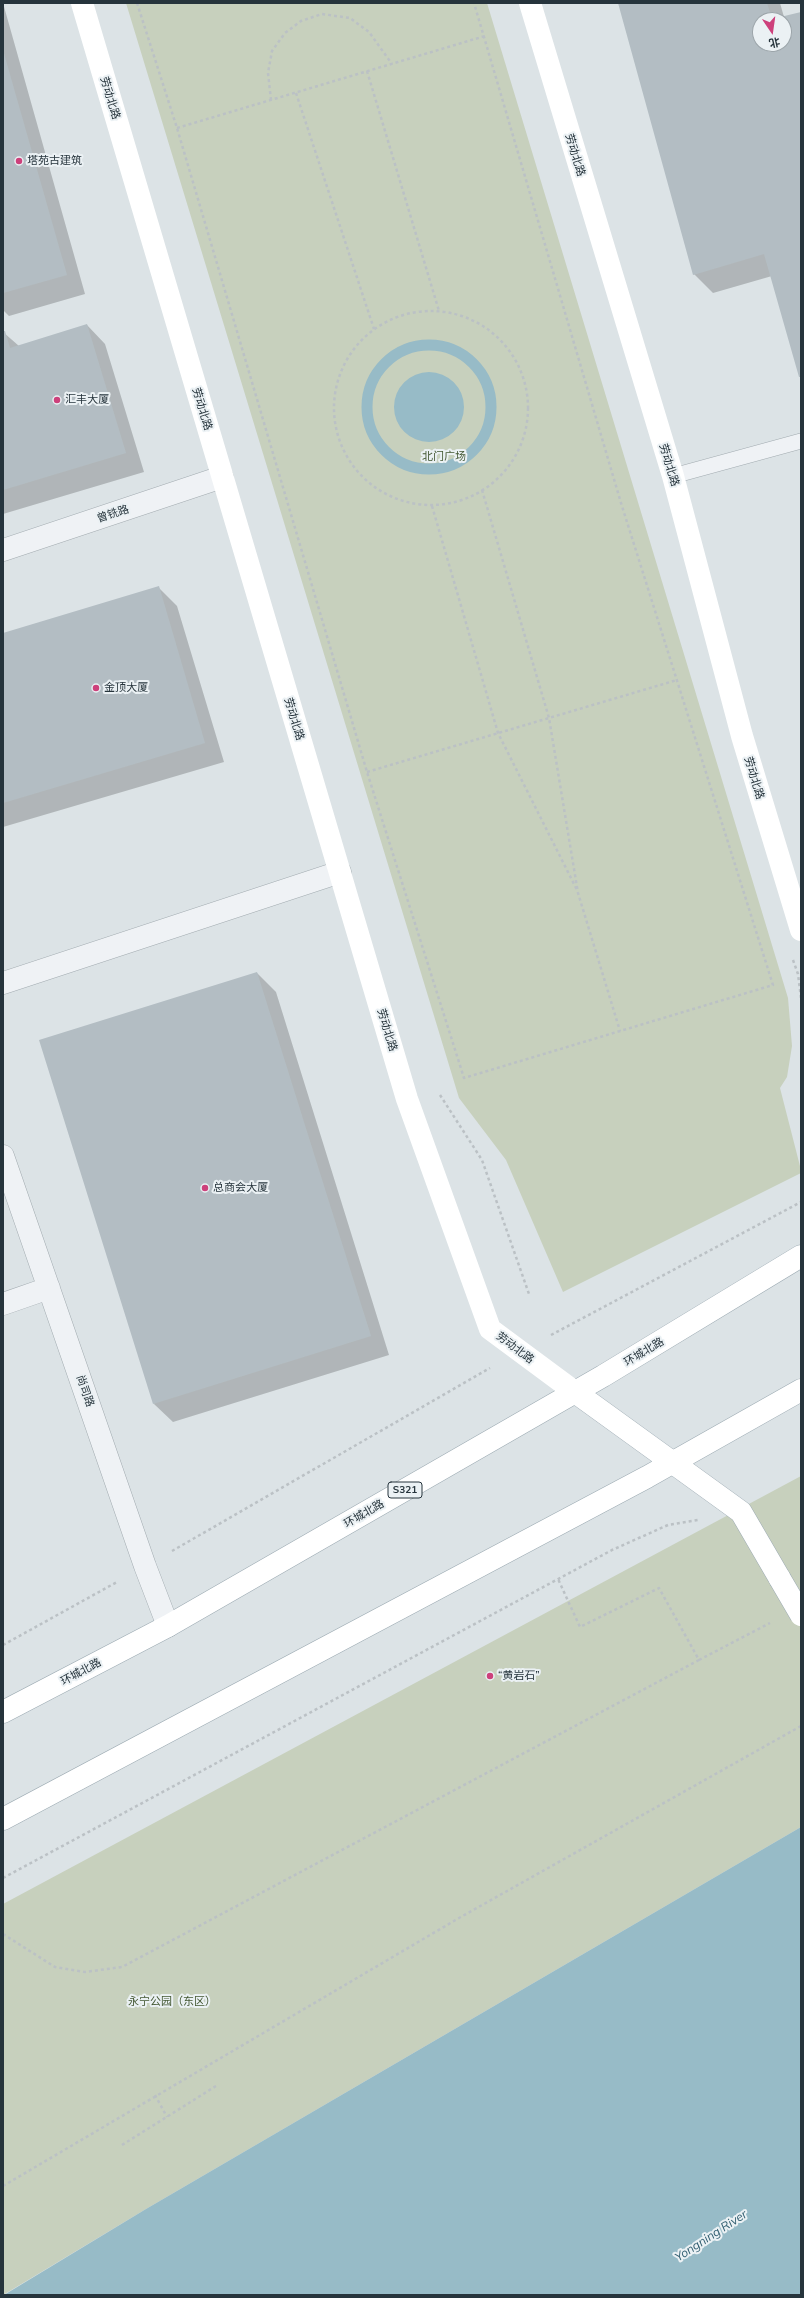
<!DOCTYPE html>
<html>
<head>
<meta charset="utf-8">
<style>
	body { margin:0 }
	#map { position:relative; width:804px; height:2298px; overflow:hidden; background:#dce3e6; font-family:Mulish,"Noto Sans SC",sans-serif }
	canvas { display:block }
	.frame { position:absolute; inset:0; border:4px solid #26343c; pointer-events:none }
	.north { position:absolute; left:752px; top:12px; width:40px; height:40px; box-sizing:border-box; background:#ebf1f4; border:1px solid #9ca5aa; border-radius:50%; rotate:167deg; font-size:11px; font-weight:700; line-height:16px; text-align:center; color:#26343c }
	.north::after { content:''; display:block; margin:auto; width:14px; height:18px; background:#cd407b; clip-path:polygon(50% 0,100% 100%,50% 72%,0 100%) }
</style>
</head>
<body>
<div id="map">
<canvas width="804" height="2298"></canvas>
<div class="frame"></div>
<div class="north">北</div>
</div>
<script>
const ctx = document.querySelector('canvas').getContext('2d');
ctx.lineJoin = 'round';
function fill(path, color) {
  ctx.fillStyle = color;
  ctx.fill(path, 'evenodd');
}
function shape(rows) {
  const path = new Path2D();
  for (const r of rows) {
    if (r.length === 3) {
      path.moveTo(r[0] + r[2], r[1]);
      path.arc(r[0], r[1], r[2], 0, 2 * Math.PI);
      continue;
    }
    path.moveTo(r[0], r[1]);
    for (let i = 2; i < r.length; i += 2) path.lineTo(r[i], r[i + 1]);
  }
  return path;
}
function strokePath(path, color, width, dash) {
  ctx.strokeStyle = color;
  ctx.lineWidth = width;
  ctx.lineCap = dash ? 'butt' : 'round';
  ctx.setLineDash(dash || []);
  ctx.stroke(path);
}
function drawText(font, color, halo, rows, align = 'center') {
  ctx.font = font + ' Mulish,"Noto Sans SC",sans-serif';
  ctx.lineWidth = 4;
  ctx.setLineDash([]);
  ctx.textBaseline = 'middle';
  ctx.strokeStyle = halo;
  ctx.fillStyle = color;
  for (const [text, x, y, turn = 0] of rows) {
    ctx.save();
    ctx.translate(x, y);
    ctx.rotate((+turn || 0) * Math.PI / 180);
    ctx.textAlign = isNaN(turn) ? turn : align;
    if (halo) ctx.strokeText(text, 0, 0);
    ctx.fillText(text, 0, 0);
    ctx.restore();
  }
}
fill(shape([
	[126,3,487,3,788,998,792,1046,787,1077,780,1088,801,1170,801,1173,563,1292,506,1160,459,1098],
	[801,1476,801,1827,146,2209,3,2295,3,1904]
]), '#c7d0bd');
fill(shape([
	[429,407,35],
	[801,1827,801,2295,4,2295,146,2209]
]), '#97bbc7');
fill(shape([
	[3,3,85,294,9,316,3,310],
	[619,3,780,3,784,17,801,13,801,378,772,276,713,293,694,274],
	[760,20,784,20,784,44,760,44],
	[87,325,105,344,144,472,3,514,3,332,19,346],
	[158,587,177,606,224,762,3,827,3,634],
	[257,973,276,992,389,1355,173,1422,154,1404]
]), '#0003');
strokePath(shape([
	[429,407,62]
]), '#97bbc7', 11);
fill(shape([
	[618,3,767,3,772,19,801,12,801,377,799,377,764,254,693,275],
	[760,20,784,20,784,44,760,44],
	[3,50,67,275,3,293],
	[87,324,126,453,3,490,3,331,5,331,10,348],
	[159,586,205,743,3,803,3,633],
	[257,972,371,1336,153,1404,39,1040]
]), '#b3bdc3');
const lane = shape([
	[673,476,801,441]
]);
const street = shape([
	[3,550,222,477],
	[3,983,340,872],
	[3,1156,145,1566,168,1626],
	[3,1304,49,1288]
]);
const primary = shape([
	[575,1392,741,1512,780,1579],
	[3,1712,168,1626,603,1376,801,1256],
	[3,1819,647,1477,801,1390]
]);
strokePath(lane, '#a2abb0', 16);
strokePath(street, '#a2abb0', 23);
strokePath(primary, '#9caab2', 23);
strokePath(shape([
	[137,3,177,128,367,772,464,1078,773,985,621,503,474,3],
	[367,71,439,311],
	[296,93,374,329],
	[271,100,268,73,272,51,285,33,301,21,322,14,350,18,369,32,392,64],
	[177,128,485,36],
	[431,408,97],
	[482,490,549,718,578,893,620,1031],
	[432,506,498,733,577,890],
	[367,772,677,680],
	[793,960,798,974,801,998],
	[440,1095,482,1160,529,1294],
	[551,1335,801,1202],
	[172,1551,490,1368],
	[3,1645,117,1582],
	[699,1660,770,1623],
	[3,1878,612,1550,668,1525,698,1520],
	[3,1934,55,1967,85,1972,122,1967,699,1660,659,1588,580,1627,558,1579],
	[155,2095,167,2117],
	[122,2145,216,2086],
	[3,2186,459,1918,801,1726]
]), '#bbc1c5', 2.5, [3, 3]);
strokePath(lane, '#eff2f5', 15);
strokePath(street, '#eff2f5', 22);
strokePath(shape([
	[82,3,407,1099,490,1329,575,1392],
	[530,3,673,476,742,736,801,930]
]), '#fff', 22);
strokePath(primary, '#fff', 22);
const primaryBridge = shape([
	[780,1579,801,1615]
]);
strokePath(primaryBridge, '#9caab2', 23, []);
strokePath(primaryBridge, '#fff', 22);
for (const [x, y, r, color] of [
	[19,161,4,"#cd407b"],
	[57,400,4,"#cd407b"],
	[96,688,4,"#cd407b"],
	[205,1188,4,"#cd407b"],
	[490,1676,4,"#cd407b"]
]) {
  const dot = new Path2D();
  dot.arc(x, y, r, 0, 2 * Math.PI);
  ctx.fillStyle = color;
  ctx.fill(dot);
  strokePath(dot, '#ebf1f4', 1.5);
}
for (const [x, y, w] of [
	[405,1490,34]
]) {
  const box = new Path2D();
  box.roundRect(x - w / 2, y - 8, w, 16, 3);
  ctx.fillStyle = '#ebf1f4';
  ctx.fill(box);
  strokePath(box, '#26343c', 1);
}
drawText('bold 10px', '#26343c', null, [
	["S321",405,1490]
]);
drawText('11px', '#26343c', '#ebf1f4', [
	["劳动北路",110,98,73],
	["劳动北路",575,155,73],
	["劳动北路",202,409,73],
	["劳动北路",669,465,73],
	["曾铣路",113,514,-18],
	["劳动北路",294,719,73],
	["劳动北路",754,778,73],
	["劳动北路",387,1030,73],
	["劳动北路",515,1348,37],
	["环城北路",644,1352,-31],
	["尚司路",85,1391,71],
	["环城北路",364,1514,-30],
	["环城北路",81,1672,-28]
]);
drawText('11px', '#26343c', '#ebf1f4', [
	["塔苑古建筑",27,161],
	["汇丰大厦",65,400],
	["金顶大厦",104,688],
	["总商会大厦",213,1188],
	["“黄岩石”",498,1676]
], 'left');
drawText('11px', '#445833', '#ebf1f4', [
	["北门广场",444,457],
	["永宁公园（东区）",172,2002]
]);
drawText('italic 12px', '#315e70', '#ebf1f4', [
	["Yongning River",711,2236,-33]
]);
</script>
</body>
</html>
